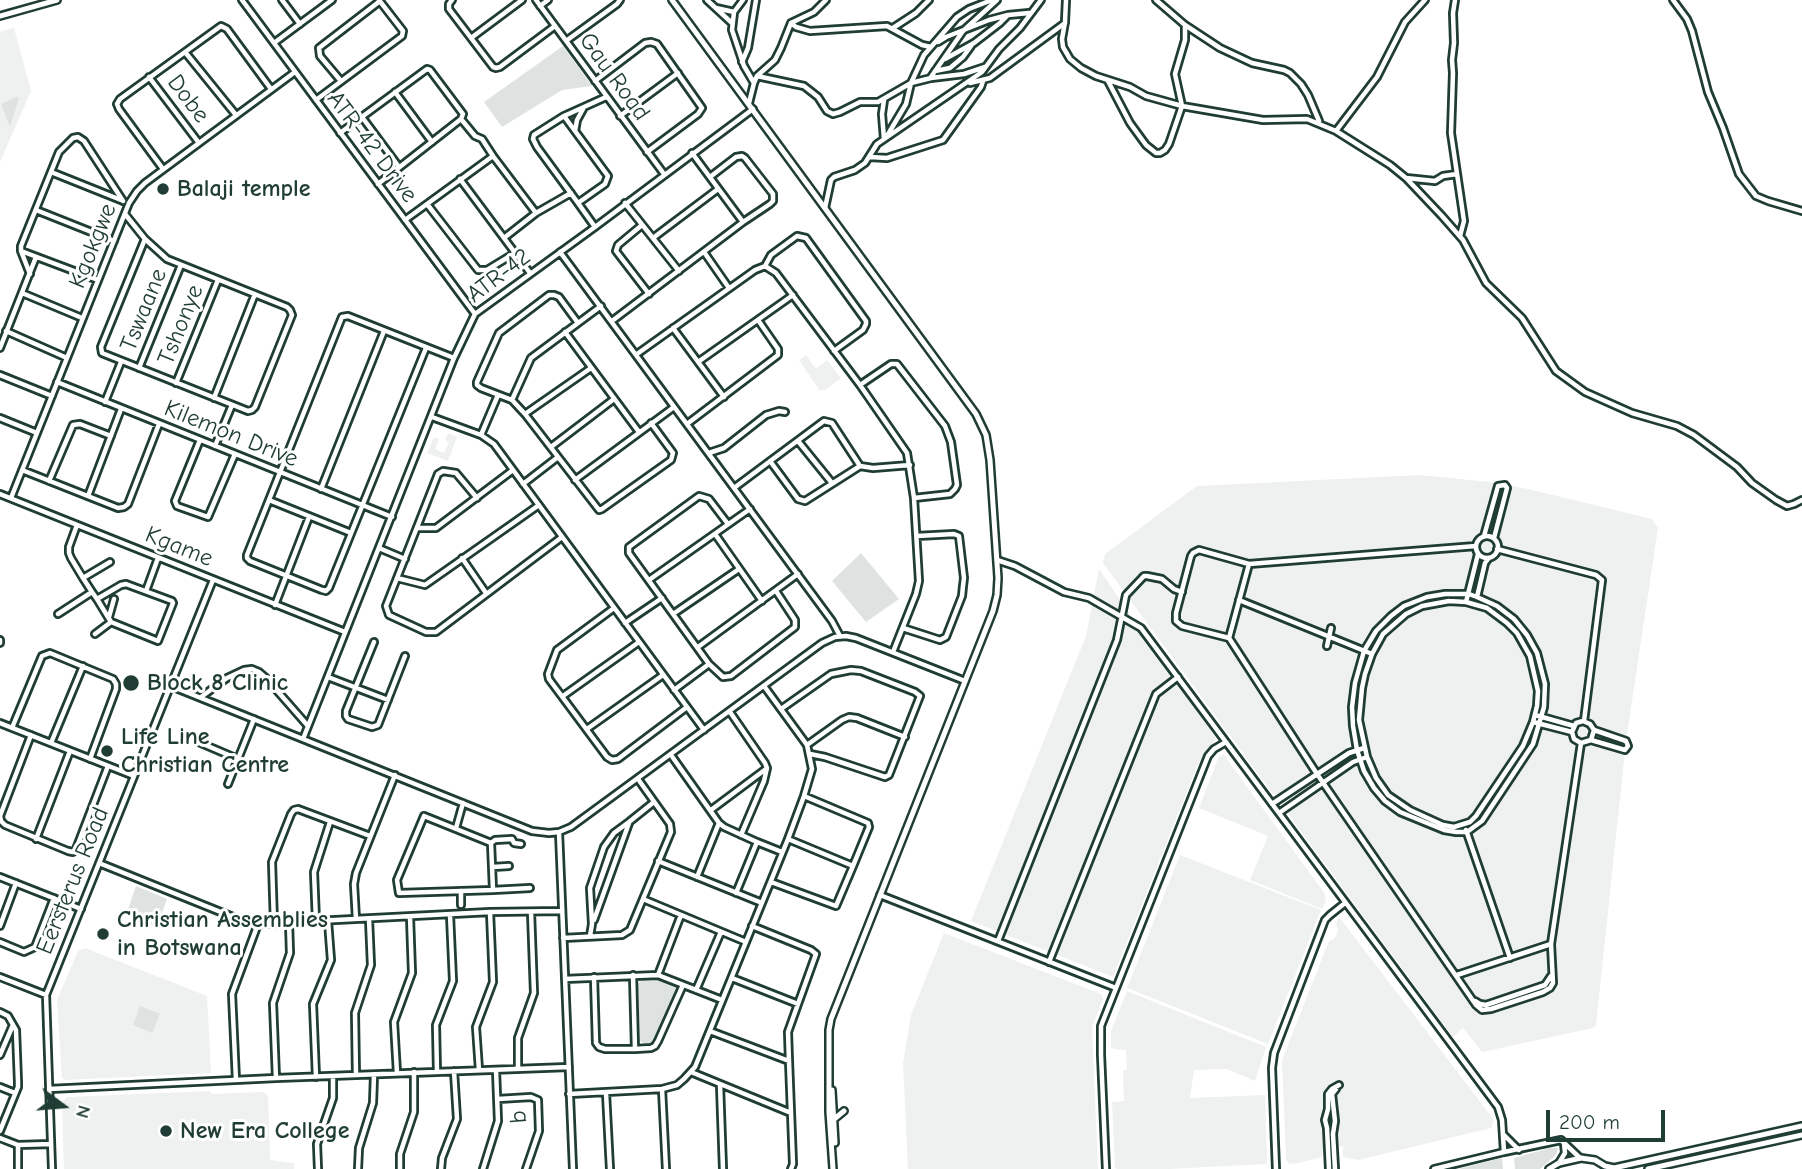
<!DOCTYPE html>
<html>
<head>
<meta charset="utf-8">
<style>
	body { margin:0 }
	#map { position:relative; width:1802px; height:1169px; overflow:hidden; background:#fff; font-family:"Comic Neue",sans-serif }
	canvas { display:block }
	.north { position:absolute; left:28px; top:1071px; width:70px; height:70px; -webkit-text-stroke:5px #fff; paint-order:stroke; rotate:106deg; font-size:19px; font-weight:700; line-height:28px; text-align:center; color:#1f3d34 }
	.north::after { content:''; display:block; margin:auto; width:24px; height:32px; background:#1f3d34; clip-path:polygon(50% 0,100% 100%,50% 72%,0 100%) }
	.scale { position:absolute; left:1546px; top:1110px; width:119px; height:32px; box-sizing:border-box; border:4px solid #1f3d34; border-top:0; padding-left:9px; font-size:21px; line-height:24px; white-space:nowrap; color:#1f3d34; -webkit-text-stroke:5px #fff; paint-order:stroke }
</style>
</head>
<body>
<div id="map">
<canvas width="1802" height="1169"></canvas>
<div class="north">N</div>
<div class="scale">200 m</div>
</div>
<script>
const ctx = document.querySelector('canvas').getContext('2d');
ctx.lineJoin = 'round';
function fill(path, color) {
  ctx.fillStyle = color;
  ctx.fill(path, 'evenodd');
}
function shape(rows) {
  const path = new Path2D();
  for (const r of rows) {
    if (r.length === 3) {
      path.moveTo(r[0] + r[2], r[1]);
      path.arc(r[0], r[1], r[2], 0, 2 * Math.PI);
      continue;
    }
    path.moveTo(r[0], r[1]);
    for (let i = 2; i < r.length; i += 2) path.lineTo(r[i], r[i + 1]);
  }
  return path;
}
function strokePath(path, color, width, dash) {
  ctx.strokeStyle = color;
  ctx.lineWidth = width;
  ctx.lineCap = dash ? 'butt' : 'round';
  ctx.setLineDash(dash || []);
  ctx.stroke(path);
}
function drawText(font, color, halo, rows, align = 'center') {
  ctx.font = font + ' "Comic Neue",sans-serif';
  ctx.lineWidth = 6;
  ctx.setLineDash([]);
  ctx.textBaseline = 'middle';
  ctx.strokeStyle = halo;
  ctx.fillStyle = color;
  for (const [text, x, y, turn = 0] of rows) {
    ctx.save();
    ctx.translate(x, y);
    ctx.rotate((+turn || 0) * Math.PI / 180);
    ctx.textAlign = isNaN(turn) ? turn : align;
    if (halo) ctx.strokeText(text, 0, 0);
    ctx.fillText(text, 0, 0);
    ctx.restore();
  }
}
fill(shape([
	[14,28,31,91,0,162,0,32],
	[806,355,816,369,827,360,841,378,824,391,823,389,820,391,799,360],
	[448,433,457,437,448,461,427,453,434,437,439,439,435,449,444,453,449,442,445,440],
	[1419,475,1489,482,1528,489,1652,519,1658,528,1626,741,1596,1025,1593,1028,1482,1052,1463,1028,1453,1037,1289,815,1288,811,1299,802,1289,787,1278,794,1273,794,1103,563,1105,554,1197,486],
	[1099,569,1216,739,1197,766,1113,977,971,921,1086,636],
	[1224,755,1325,894,1326,901,1322,909,1250,880,1268,836,1199,808,1219,756],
	[1180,855,1321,910,1268,1044,1127,988],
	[1338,918,1340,918,1494,1120,1491,1128,1358,1160,1343,1157,1343,1146,1323,1148,1322,1157,1298,1163,1289,1164,1286,1160,1282,1060,1329,941,1335,938,1338,930,1336,924],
	[944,933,1101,994,1103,999,1092,1027,1098,1169,908,1169,903,1063,911,1015],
	[85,948,207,996,211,1073,66,1080,62,1078,57,1000,78,951],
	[1127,991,1266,1047,1255,1081,1227,1069,1194,1070,1190,1098,1265,1095,1267,1164,1168,1169,1117,1169,1115,1168,1112,1102,1124,1101,1123,1071,1127,1070,1126,1050,1114,1049,1111,1047,1111,1031],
	[211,1091,211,1094,263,1092,268,1096,270,1160,294,1163,294,1169,64,1169,62,1101,68,1097]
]), '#eef1f0');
fill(shape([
	[563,46,592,86,562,90,502,127,484,102],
	[16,97,19,98,10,127,1,104],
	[861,553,899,599,866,622,832,581],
	[136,886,167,899,157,927,126,915],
	[656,979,679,987,656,1039,653,1043,643,1043,639,1040,638,984,642,980],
	[140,1006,160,1014,152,1033,133,1025],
	[1550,1148,1558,1148,1556,1155,1540,1169,1515,1169,1514,1158],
	[1502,1158,1503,1169,1458,1169]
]), '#dee3e2');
const minor = shape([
	[242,0,475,314],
	[282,0,300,24],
	[452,0,449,4,449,9,493,67,496,68,500,67,555,26],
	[536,0,664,174],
	[707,0,732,23],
	[743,0,734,12,732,30,744,66,754,83,749,103],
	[1066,0,1065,22,1062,39,1063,47,1070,59,1081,68,1096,76,1130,87,1146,96,1182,106,1263,120,1307,119,1336,131,1390,165,1406,178,1442,216,1463,240,1486,283,1522,318,1556,371,1585,392,1632,413,1677,426,1694,435,1737,467,1752,483,1776,500,1787,506,1794,504,1802,500],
	[1156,0,1185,25,1220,48,1252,63,1284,70,1290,73,1301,84,1308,95,1319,121],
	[1455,0,1453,13,1454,43,1452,60,1453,73,1451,133,1464,221,1460,236],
	[1673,0,1687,19,1692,31,1708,92,1723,128,1739,174,1756,196,1768,201,1802,211],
	[540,6,548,0],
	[716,8,734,12],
	[791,23,796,27,810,31,887,26,922,45,931,47,957,17,969,9,992,0],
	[893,28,916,13,929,0],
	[471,38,522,0],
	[566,41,617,4,620,0],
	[938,42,946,37,989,20,1008,15,1029,13],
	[274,43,332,0],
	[185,52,236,115],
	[945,59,974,43,1000,23,1007,16],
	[742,62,748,48,756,0],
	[935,71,950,68,963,57,971,46],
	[757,76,804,86,818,97,827,111,833,114,840,112,860,102,878,102,911,83,931,78,964,74,985,67],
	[149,77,199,143],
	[931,77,963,31,997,0],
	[341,81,320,56,319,48,380,1],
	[595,81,645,43,651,42,657,44,702,108,698,114,647,152],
	[1108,81,1130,123,1146,145,1156,153,1160,153,1165,150,1169,144,1182,106,1175,74,1185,40,1185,25],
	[754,83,757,76,775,60,781,48,791,23,814,12,826,0],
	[970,83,990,78,1065,23],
	[395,92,432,142],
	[316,100,402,36,403,31,379,0],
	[884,100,882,114,884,139],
	[564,116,608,176,605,184,578,203,595,227],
	[620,116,678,73],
	[362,117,399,167],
	[461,119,475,136,482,139,493,156],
	[575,131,577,120,583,109],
	[1336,131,1377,77,1405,22,1425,0],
	[340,133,427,69,430,70,463,114,461,119,378,184],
	[887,136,906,104,911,83,924,55,931,47],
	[692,153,743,222],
	[870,157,887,158,943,140,981,87,983,81],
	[163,169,119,109,117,104,120,99,221,26,227,29,271,89],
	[51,172,121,200],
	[1406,178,1435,181,1443,176,1457,174],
	[460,179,530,273],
	[578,203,537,147,533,139,534,135,564,116,606,97],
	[625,203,679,271],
	[427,204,478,270,487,270,515,253],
	[825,208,831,180,834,177,855,170,865,163,877,144,982,72,999,49,1020,28,1041,0],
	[36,210,114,241],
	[125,214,145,239,167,259,287,307,290,310,292,315,255,407,252,410,248,411,102,353,101,347,145,239],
	[405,220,493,156,536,213],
	[642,225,618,245,616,251,649,294],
	[504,238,536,213,571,193],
	[653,238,718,189],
	[21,251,98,280],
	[560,252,832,621,840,636],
	[704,252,729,288],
	[765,266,771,255,797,236,806,238,866,321,866,324,863,330,834,351],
	[30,274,21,251,21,246,59,152,73,138,78,137,84,141,123,201],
	[22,293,82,318],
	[612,321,743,222,770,204,773,201,773,194,745,158,742,156,736,157,710,177],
	[578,323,559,297,554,295,549,295,499,333,477,382,477,385,481,388,512,400,525,414,599,510,602,509,671,460,673,453,651,423],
	[673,328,724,397],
	[6,331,67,358],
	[565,332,639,432],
	[0,348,36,257],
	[426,348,329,588,326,591,322,590,250,561,247,558,247,555,342,317,348,316,454,358],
	[637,354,755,270,765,266,776,273,860,385,907,453,914,498,919,581,916,594,893,652],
	[698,362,793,295],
	[139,368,181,265],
	[0,375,52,396],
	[57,382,392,517],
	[176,383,218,280],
	[860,385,891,364,897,364,945,426,951,442,957,485,955,489,950,494,914,498],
	[214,398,255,294],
	[512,400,531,358,601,306],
	[105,402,121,362],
	[525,414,591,368],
	[432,417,481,435,494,444,704,730],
	[0,418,37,433],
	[687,424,778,355,778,349,758,320],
	[481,435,498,395],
	[200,440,175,501,177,506,208,517,235,454],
	[798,441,832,483],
	[215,446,232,405],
	[551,447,614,399],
	[709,453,724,448,766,415,779,411,785,412],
	[770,461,798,499,805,501,860,466,873,468,910,465],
	[22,470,118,508,124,507,128,504,159,424],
	[575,480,674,407],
	[49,481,73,425,80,424,111,436],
	[523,484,558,457],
	[734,488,824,421,832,423,860,466],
	[321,489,384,331],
	[0,494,345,632],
	[88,496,121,409],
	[11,498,129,203,137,191,145,183,295,72],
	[477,498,456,473,443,471,438,474,386,606,389,615,426,632,436,632,562,537],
	[269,500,351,533],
	[728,524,709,499,699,496,629,547,629,553,709,664,723,677,731,676,795,627,795,620,776,591],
	[77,525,69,547,69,553,71,558,83,578,92,592,97,599,111,622,158,641,173,603,172,601,126,584,121,585,97,599],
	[417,528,436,528,513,470],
	[715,534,762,601],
	[1484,536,1498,486,1505,485,1507,488,1494,538],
	[1487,547,11],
	[1476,546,1249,564,1199,550,1193,553,1191,556,1176,613,1176,621,1182,626,1229,638,1317,774,1476,1005,1482,1010,1491,1009,1543,992,1550,988,1553,983,1551,944,1581,743],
	[379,548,405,559],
	[1497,549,1596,575,1602,580,1584,721],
	[462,558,486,593],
	[997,560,1015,566,1064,592,1089,598,1141,628,1498,1107,1502,1120,1504,1152,1561,1140,1580,1158],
	[83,578,110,562],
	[397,578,425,585,539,505],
	[649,580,750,509],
	[146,591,158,558],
	[1445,594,1469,594,1477,597,1497,606,1514,619,1527,635,1537,653,1545,684,1544,707,1533,744,1482,821,1467,832,1456,832,1444,830,1400,812,1385,801,1374,788,1364,771,1357,750,1353,726,1352,707,1355,683,1364,651,1376,631,1391,616,1404,606,1427,597,1445,594],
	[1477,597,1485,563,1488,559],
	[1239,600,1372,654],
	[1449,601,1466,602,1487,608,1507,623,1517,633,1530,656,1538,691,1537,706,1533,722,1523,746,1476,816,1470,822,1454,827,1443,825,1410,810,1388,795,1376,778,1367,757,1359,720,1362,688,1365,674,1372,654,1383,634,1406,614,1422,606,1449,601],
	[1466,602,1478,554],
	[275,605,309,517],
	[614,608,557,650,548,674,549,679,607,757,612,760,618,759,687,707],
	[58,614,92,592],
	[673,614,739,569],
	[109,617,114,599],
	[625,623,662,598],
	[903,628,940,640,946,637,962,596,963,586,964,578,959,536,954,534,917,536],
	[95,634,111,622],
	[1229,638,1249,564],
	[0,640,0,643],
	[374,642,346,711,346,716,348,719,372,727,378,725,405,656],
	[1327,646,1331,628],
	[698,647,798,574],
	[328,677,388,700],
	[171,686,532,831,549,833,559,832,571,827,822,643,835,637,846,636,856,638,965,681],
	[674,690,709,664],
	[563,696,639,642],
	[201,697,227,678,244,670,252,669,259,672,266,678,308,726],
	[781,709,831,674,851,670,861,671,915,692,920,696,889,775,885,777,825,757,810,754],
	[730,712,765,763,767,768,764,781,741,835],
	[1535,715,1574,726],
	[1533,722,1572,732,1574,739,1581,743,1591,740,1594,730,1590,724,1583,721,1576,723,1572,732],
	[0,723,134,776],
	[12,728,42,656,50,653,113,679,116,684,116,689,90,759],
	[587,729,663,675],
	[31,735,0,816,1,821,5,825,68,851,73,852,76,849,108,766],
	[189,738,238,759],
	[303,739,454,358,475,314,595,227,753,109],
	[1591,740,1625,750,1628,746,1626,741,1594,730],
	[51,743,83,666],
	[807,745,842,720,849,717,857,718,905,737],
	[671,755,719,823,724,827,757,842],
	[228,784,254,719],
	[1272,804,1349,753,1364,748],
	[711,810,766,769],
	[1279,813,1353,762,1367,757],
	[424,816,491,843,493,890,399,893,397,880,424,816],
	[456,828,463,803],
	[1466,830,1510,958],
	[559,832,573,1169],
	[36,839,70,751],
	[788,839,853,866],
	[491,843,495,840,512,839,514,843,521,844],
	[658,861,762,903],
	[99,863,243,921,258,924,490,912,562,911],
	[493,867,509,866],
	[0,877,81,909],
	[697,877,719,823],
	[771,882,836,906,853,866,869,827,868,823,804,796],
	[493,890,530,888],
	[461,891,461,905],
	[736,893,757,842,782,852],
	[880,895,1116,988],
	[643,899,746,942],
	[356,919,354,884,356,873,395,775],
	[594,920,629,823],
	[316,921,314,872,330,822],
	[274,924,272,862,291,814,294,810,298,809,370,836],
	[0,926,16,883],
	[590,936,592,924,590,888,604,847,614,833,629,822,654,802],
	[563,938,622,935,630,930,671,832,670,824,638,779],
	[998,941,1117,640,1126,595,1144,576,1147,576,1162,579,1174,589,1182,592],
	[0,942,24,952,35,947,54,898],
	[1049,962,1156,694,1178,677],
	[633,975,635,1049],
	[658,975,681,915],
	[1457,975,1551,944],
	[0,977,46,995],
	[594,977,596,1043,599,1047,605,1049,635,1049,651,1048,655,1046,658,1041,683,985],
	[732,978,798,1004,816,954,811,950,752,926],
	[565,979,658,975,722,1000],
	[696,990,721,932],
	[1475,1001,1480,1004,1486,1005,1545,985,1551,976],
	[0,1012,8,1016,16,1030,18,1082,18,1087,0,1131],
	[710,1031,789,1061,788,1032,798,1004],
	[0,1055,13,1025],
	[789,1061,793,1164,791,1169],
	[518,1069,518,1038,534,993,531,912],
	[479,1070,476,1027,493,982,490,912],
	[437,1072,436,1025,453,981,450,915],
	[691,1072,791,1113],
	[397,1073,394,1022,412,973,410,917],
	[356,1075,355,1013,371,965,369,919],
	[316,1077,313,1004,331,960,328,921],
	[276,1078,273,1003,290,953,289,922],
	[236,1080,232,994,258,924],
	[720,1085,723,1169],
	[0,1087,15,1093],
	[49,1089,276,1078,569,1067],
	[662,1089,666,1169],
	[606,1093,610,1169],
	[569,1094,662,1089,677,1085,684,1079,695,1067,788,839,804,796,812,769,807,745,764,686],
	[498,1099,531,1097,538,1100,539,1131,526,1169],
	[1504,1135,1519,1150],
	[0,1138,18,1145,51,1144],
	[18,1145,18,1169],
	[1559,1163,1565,1153,1564,1143],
	[52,1169,46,995,213,580],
	[318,1169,317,1144,333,1098,333,1076],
	[358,1169,359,1148,373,1103,374,1075],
	[400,1169,400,1154,414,1112,414,1072],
	[441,1169,442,1158,457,1119,454,1071],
	[483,1169,498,1121,496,1070],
	[1106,1169,1101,1055,1101,1026,1208,756,1214,749,1226,742],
	[1276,1169,1272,1068,1274,1053,1325,920,1330,915,1345,903],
	[1329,1169,1327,1128,1325,1120,1328,1109,1328,1094,1332,1089,1339,1085],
	[1335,1169,1333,1134,1335,1121,1332,1094,1336,1089],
	[1434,1169,1504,1152]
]);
const major = shape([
	[672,0,976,414,986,435,990,460,998,578,997,595,993,611,831,1019,829,1030,829,1112,833,1169],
	[0,16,57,0],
	[832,1090,835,1143],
	[833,1120,844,1111],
	[1605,1166,1614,1168,1802,1126],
	[1549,1169,1559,1163,1581,1158,1595,1160,1605,1166],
	[1648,1169,1802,1135]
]);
strokePath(minor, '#1f3d34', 10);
strokePath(major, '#1f3d34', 10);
strokePath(minor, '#fff', 4.5);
strokePath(major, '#fff', 5);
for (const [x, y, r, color] of [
	[163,189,7,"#1f3d34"],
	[131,683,9,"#1f3d34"],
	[107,751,7,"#1f3d34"],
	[103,934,7,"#1f3d34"],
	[166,1131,7,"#1f3d34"]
]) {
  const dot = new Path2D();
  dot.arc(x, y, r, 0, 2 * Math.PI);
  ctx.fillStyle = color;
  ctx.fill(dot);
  strokePath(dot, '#fff', 2.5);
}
drawText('24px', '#1f3d34', '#fff', [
	["Gau Road",614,77,54],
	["Dobe",188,99,53],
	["ATR-42 Drive",372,147,53],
	["Kgokgwe",93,246,-68],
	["ATR-42",499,276,-37],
	["Tswaane",144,310,-68],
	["Tshonye",181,325,-68],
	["Kilemon Drive",231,434,22],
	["Kgame",179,547,22],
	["Eersterus Road",73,881,-68],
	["b",519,1117,-95]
]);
drawText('bold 24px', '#1f3d34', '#fff', [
	["Balaji temple",177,189],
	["Block 8 Clinic",147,683],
	["Life Line",121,737],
	["Christian Centre",121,765],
	["Christian Assemblies",117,920],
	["in Botswana",117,948],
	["New Era College",180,1131]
], 'left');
</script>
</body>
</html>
